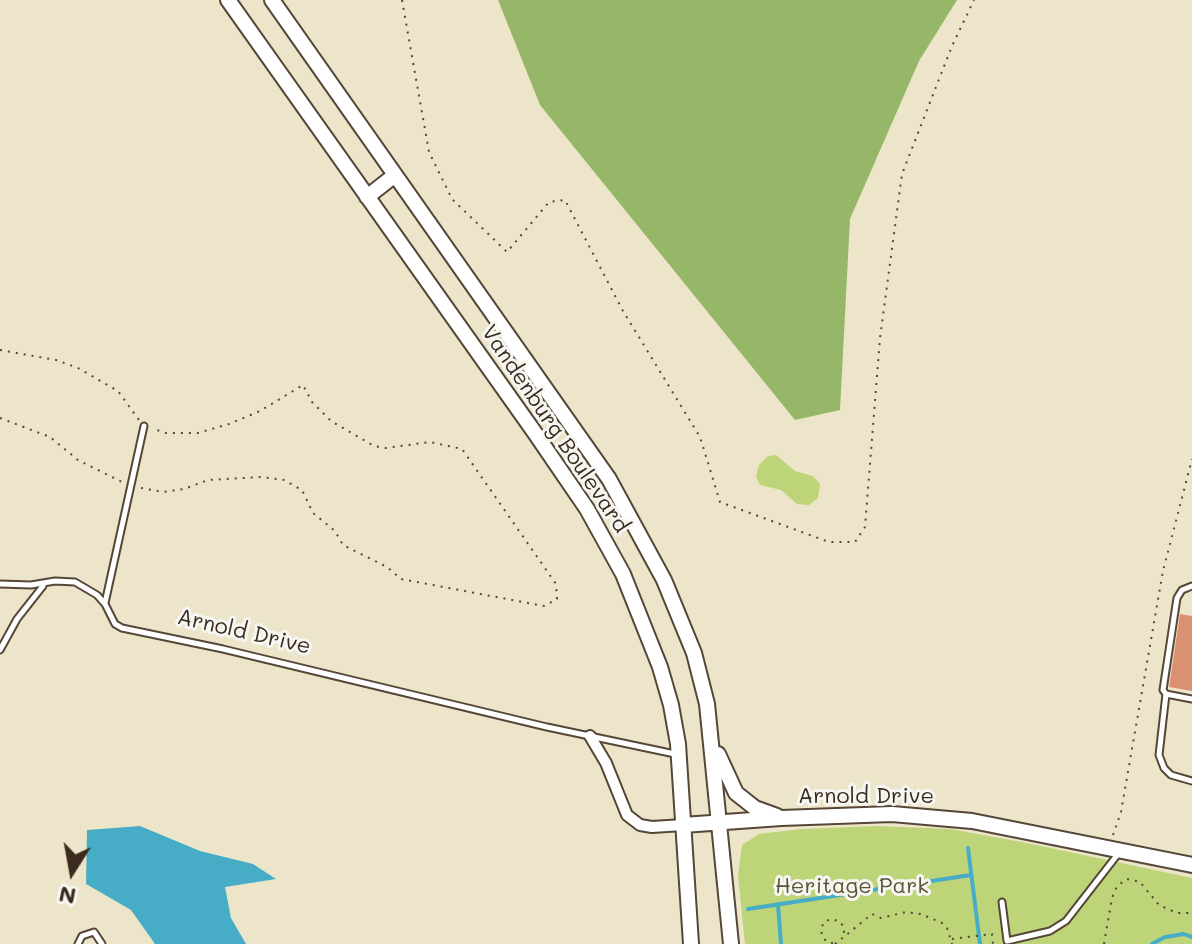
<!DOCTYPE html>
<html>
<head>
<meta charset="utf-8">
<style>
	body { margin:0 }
	#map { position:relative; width:1192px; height:944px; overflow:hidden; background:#ede5c9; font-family:Mali,sans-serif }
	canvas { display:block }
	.north { position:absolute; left:32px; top:832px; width:80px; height:80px; -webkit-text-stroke:6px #f6f6f2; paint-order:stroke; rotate:191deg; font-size:22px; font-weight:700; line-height:32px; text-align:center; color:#3b2a1e }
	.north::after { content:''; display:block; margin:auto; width:28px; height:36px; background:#3b2a1e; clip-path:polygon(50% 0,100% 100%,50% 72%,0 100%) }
</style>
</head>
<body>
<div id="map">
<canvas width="1192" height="944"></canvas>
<div class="north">N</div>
</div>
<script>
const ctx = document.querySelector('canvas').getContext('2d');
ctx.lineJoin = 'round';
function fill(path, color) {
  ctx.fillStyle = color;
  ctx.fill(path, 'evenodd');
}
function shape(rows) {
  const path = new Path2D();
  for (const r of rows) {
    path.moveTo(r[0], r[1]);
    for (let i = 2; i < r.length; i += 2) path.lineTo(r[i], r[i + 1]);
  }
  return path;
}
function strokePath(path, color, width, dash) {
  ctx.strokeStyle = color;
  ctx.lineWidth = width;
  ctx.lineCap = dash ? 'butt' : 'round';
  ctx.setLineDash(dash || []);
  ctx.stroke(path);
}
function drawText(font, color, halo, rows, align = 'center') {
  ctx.font = font + ' Mali,sans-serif';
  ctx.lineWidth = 6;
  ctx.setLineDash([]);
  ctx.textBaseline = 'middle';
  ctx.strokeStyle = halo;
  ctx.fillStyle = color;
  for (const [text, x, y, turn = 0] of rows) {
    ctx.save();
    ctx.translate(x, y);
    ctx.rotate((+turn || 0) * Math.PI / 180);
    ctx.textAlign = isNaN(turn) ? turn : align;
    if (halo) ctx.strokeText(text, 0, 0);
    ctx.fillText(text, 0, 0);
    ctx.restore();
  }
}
fill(shape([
	[776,455,795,471,813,476,820,484,818,498,809,505,797,504,781,490,760,485,756,476,759,465,768,456],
	[877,826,950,829,1027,843,1192,878,1192,944,745,944,738,876,742,845,759,834,801,829]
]), '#bed478');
fill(shape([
	[498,0,957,0,919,61,850,219,840,410,795,420,540,105]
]), '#96b668');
fill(shape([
	[140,826,200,851,253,864,276,879,225,887,231,918,246,944,155,944,131,910,86,884,87,830]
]), '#47adc6');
strokePath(shape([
	[968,848,980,944],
	[778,905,781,944],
	[748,909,971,875],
	[1152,944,1165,937,1184,934,1192,937]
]), '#47adc6', 4);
fill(shape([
	[1180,614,1192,616,1192,691,1169,687]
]), '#db9071');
const lane = shape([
	[0,584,31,585,55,581,75,582,97,595,105,604,115,624,122,628,223,649,547,727,675,754],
	[105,603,144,426],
	[0,650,17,619,43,586],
	[1166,694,1163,690,1177,598,1182,590,1192,586],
	[1192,699,1166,694,1159,755,1164,768,1171,775,1192,781],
	[1002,902,1007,941,1050,931,1066,921,1118,854],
	[78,944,82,936,94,932,102,944]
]);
const street = shape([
	[590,736,606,763,627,815,640,825,652,827,683,825]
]);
const secondary = shape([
	[228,0,535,433,587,509,623,574,660,667,671,705,678,744,691,944],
	[272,0,609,479,664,580,694,653,707,704,731,944],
	[367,197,395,175],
	[718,754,736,793,755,808,777,816],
	[683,825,781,818,892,814,972,821,1192,865]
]);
strokePath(lane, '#564638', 9);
strokePath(street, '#564638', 14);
strokePath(secondary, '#564638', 18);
strokePath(shape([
	[402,0,429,152,452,199,507,252,549,202,565,200,623,311,700,437,720,502,829,542,855,542,865,527,880,338,902,174,952,46,974,0],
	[0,350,56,360,78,368,118,391,139,420],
	[0,418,50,437,78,460,124,483],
	[141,488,163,492,184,489,208,480,261,477,284,480,302,490,313,513,335,531,343,545,387,567,401,579,544,606,557,599,556,584,462,449,430,442,386,448,374,446,331,421,312,402,303,385,260,411,229,424,198,433,166,433,154,429],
	[1113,835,1121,812,1163,571,1192,459],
	[952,939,992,934,993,944],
	[833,943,827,942,822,936,821,929,824,922,831,919,839,921,844,927,844,935],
	[835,944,872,914,881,918,906,912,921,914,942,923,947,928,952,944],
	[1104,944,1112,898,1117,886,1127,879,1140,882,1159,905,1177,913,1192,913]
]), '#564638', 2, [2, 6]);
strokePath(lane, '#fff', 5);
strokePath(street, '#fff', 10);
strokePath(secondary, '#fff', 14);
drawText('22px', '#3b2a1e', '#f6f6f2', [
	["Vandenburg Boulevard",555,429,56],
	["Arnold Drive",244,632,13],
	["Arnold Drive",866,796]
]);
drawText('22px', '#5c5434', '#f6f6f2', [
	["Heritage Park",852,886]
]);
</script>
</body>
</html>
